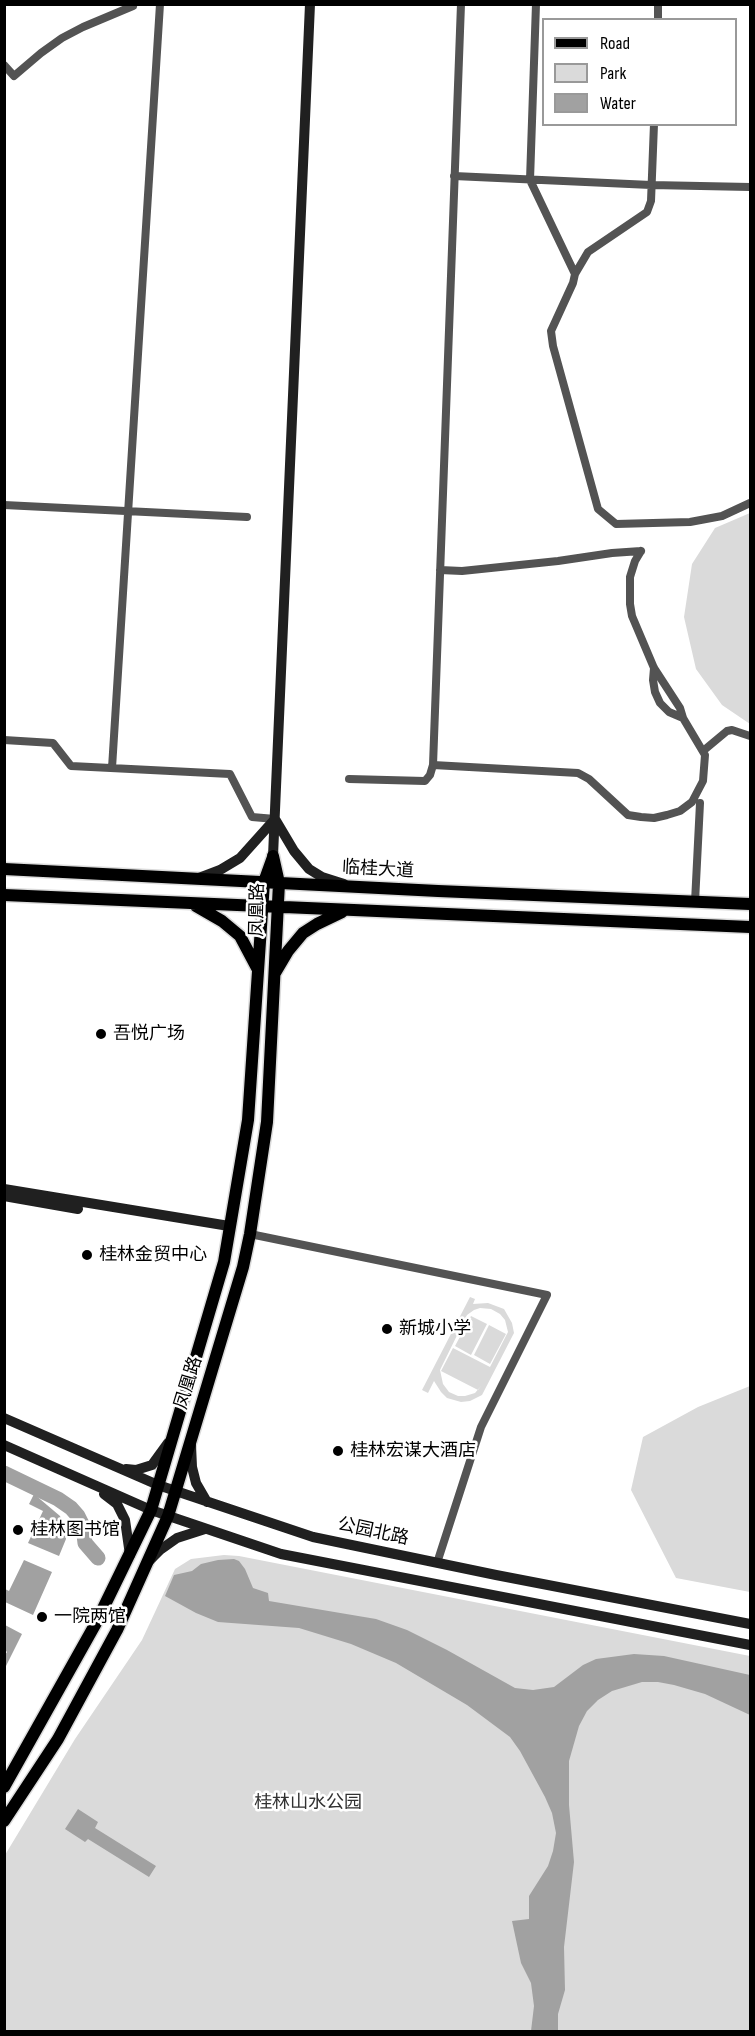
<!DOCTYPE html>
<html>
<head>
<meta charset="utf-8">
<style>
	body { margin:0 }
	#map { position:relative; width:755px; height:2036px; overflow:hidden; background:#fff; font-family:"Sofia Sans Condensed",sans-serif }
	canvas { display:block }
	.frame { position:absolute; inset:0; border:6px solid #000; pointer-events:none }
	.legend { position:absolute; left:542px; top:18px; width:195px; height:108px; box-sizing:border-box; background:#fff; border:2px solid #999; margin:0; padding:8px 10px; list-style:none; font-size:18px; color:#000 }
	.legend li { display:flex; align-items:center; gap:12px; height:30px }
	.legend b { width:30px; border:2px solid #999 }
</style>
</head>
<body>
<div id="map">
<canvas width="755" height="2036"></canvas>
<div class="frame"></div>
<ul class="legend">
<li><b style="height:8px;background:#000"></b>Road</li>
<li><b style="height:16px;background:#dadada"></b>Park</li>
<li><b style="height:16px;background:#a1a1a1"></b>Water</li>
</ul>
</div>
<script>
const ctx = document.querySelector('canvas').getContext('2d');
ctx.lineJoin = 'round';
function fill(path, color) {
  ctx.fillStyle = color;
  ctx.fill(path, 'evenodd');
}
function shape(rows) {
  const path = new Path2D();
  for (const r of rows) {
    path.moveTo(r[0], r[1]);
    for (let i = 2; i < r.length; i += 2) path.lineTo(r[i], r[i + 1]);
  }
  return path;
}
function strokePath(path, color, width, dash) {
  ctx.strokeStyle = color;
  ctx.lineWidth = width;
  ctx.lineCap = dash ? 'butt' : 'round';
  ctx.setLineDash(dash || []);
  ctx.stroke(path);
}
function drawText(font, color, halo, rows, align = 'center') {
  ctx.font = font + ' "Sofia Sans Condensed","Noto Sans SC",sans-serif';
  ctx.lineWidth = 5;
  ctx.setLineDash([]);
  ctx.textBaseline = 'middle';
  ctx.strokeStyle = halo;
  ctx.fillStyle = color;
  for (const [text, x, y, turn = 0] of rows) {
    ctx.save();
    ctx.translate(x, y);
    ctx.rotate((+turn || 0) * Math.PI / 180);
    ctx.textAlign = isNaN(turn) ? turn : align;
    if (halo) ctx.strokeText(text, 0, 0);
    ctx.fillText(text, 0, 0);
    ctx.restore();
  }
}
fill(shape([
	[750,513,750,724,722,705,696,669,684,617,692,564,715,528],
	[470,1297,475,1299,473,1304,488,1303,504,1309,512,1323,514,1333,482,1395,470,1401,461,1402,447,1398,441,1392,434,1381,428,1393,422,1390],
	[480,1308,491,1309,500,1314,505,1320,508,1332,490,1367,453,1348,441,1371,478,1390,481,1386,475,1393,465,1396,458,1396,449,1392,443,1384,440,1370,467,1315,474,1310],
	[471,1316,487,1324,471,1355,455,1346],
	[489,1325,506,1334,490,1364,474,1355],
	[750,1386,750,1592,676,1578,631,1490,643,1437,698,1407],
	[224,1555,239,1556,750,1656,750,2031,5,2032,5,1855,75,1739,142,1640,175,1569,191,1559]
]), '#dadada');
fill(shape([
	[34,1494,60,1516,65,1529,66,1539,59,1556,28,1543,43,1511,29,1504],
	[234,1559,239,1561,245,1569,253,1588,268,1593,269,1601,376,1619,407,1630,447,1650,515,1688,533,1690,554,1687,583,1665,596,1659,634,1654,664,1656,750,1675,750,1715,705,1694,674,1685,658,1682,642,1682,612,1691,598,1700,587,1711,579,1726,569,1761,569,1805,574,1862,564,1947,565,1990,558,2014,558,2031,531,2031,534,2006,531,1983,521,1963,512,1921,529,1919,529,1896,548,1866,553,1851,556,1833,552,1813,545,1797,520,1751,510,1737,467,1705,396,1663,351,1644,299,1628,218,1622,196,1613,165,1596,174,1575,192,1571,201,1564,218,1560],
	[24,1560,52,1572,33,1615,5,1602,5,1589,9,1591],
	[5,1625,22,1634,5,1668,5,1655,7,1652,5,1650],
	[78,1809,98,1822,95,1828,156,1866,149,1877,88,1839,85,1842,65,1829]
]), '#a1a1a1');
strokePath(shape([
	[4,1473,58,1499,71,1508,78,1516,83,1526,85,1543,98,1558]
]), '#a1a1a1', 15);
const primary = shape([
	[4,869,438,891,750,904],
	[4,895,750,927],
	[196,906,222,921,240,936,257,968],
	[275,973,288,951,303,933,317,924,342,912],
	[4,1787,96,1623,151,1510,224,1262,248,1120,264,882,273,857],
	[4,1821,58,1739,117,1630,168,1516,243,1267,250,1234,267,1122,279,883,273,856]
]);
strokePath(primary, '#dbdbdb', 15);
strokePath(shape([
	[536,4,530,180,575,274],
	[658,20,658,4],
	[4,65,14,76,41,53,62,38,83,27,133,6],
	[654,124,651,201,647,212,588,252,575,274,573,283,551,331,553,346,598,509,616,524,690,522,722,516,750,503],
	[454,176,651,185,750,187],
	[4,505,247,517],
	[440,570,462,571,558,561,612,553,641,551],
	[654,668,653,680,655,692,660,703,669,712,683,718],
	[4,740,53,743,71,766,230,774,252,817,275,819],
	[703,751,727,731,732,730,750,736],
	[433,765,578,773,589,779,628,815,641,817,654,818,667,815,680,811,692,802,703,781,705,755,683,718,680,708,654,668,632,616,630,604,630,577,635,561,641,551],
	[112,768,160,4],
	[349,779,425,781,430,775,433,765,461,4],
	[695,902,700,803],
	[250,1234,547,1295,481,1427,437,1563]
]), '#535353', 8);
strokePath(shape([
	[273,856,310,4],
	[199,878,220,870,240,858,275,819,294,851,309,869,322,877,344,884],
	[4,1189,229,1226],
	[4,1196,78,1209],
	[4,1418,158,1485,313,1537,496,1575,750,1624],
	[4,1445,151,1510,281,1554,750,1645],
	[191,1445,192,1467,196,1483,207,1502],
	[126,1469,136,1470,152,1465,168,1443],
	[104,1494,117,1504,125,1520,130,1555],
	[149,1561,160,1550,177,1538,205,1529]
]), '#202020', 10);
strokePath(primary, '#000', 12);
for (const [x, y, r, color] of [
	[101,1034,6,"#000"],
	[87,1255,6,"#000"],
	[387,1329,6,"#000"],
	[338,1451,6,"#000"],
	[18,1530,6,"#000"],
	[42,1617,6,"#000"]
]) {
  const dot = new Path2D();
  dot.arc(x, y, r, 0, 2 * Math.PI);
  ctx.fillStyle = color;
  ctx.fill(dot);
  strokePath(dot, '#fff', 2);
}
drawText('18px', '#000', '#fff', [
	["临桂大道",378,870,3],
	["凤凰路",258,910,-89],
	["凤凰路",189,1383,-73],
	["公园北路",373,1532,12]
]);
drawText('18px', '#000', '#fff', [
	["吾悦广场",113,1034],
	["桂林金贸中心",99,1255],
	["新城小学",399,1329],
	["桂林宏谋大酒店",350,1451],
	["桂林图书馆",30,1530],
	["一院两馆",54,1617]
], 'left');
drawText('18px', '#313131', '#fff', [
	["桂林山水公园",308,1803]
]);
</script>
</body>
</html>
